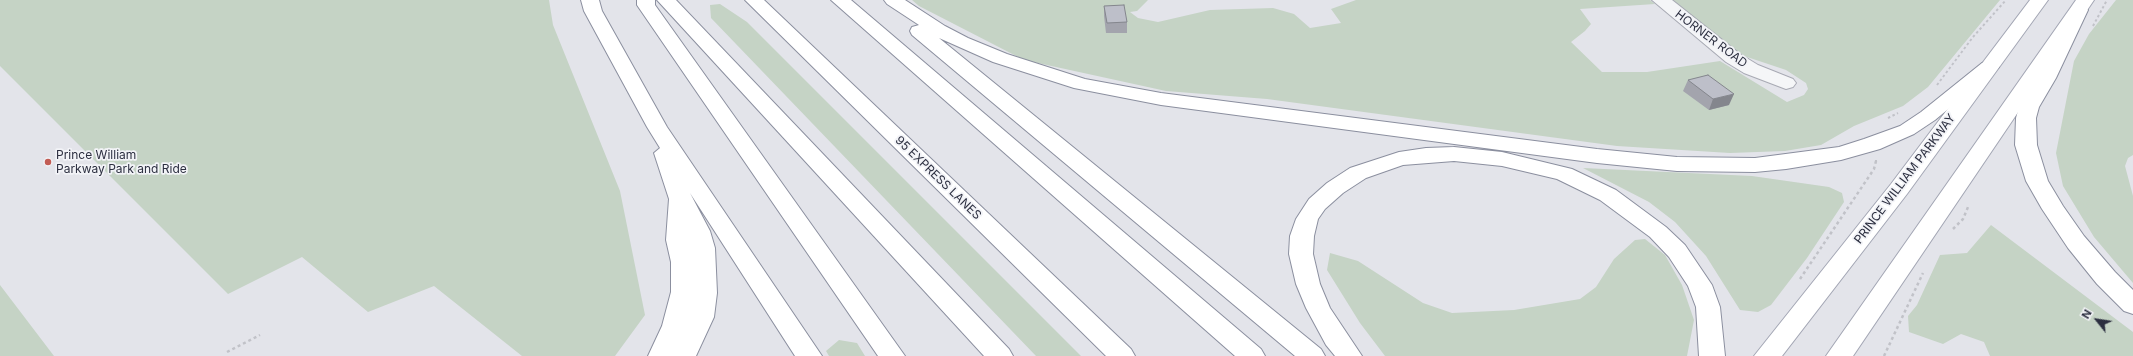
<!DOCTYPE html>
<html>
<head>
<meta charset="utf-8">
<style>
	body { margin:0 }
	#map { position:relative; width:2133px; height:356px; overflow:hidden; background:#e3e4ea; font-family:Inter,sans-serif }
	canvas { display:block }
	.north { position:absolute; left:2077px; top:300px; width:40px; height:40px; -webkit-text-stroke:3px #f2f3f7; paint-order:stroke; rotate:300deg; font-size:11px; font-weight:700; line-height:16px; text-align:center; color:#2c2f40 }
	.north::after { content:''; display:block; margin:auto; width:14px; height:18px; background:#2c2f40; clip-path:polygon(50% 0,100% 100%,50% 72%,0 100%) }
</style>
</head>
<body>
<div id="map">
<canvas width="2133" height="356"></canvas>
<div class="north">N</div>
</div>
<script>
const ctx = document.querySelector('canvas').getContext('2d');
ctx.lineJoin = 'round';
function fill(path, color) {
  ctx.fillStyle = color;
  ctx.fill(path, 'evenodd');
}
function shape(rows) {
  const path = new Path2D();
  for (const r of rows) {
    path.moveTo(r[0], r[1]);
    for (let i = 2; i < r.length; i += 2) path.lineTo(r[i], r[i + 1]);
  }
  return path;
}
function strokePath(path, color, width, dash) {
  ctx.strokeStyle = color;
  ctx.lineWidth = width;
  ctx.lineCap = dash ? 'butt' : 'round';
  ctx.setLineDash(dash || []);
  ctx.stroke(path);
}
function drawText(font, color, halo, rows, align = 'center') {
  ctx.font = font + ' Inter,sans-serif';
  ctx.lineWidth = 3.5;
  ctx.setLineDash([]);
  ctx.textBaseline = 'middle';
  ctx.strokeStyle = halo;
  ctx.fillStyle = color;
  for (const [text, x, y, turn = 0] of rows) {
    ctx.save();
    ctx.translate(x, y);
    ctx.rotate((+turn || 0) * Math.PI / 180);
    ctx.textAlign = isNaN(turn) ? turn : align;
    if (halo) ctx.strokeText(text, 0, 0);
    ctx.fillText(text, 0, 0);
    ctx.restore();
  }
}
fill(shape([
	[0,0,549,0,553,25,620,191,645,315,615,356,522,356,434,286,368,312,302,257,228,294,0,66],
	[912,0,1148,0,1137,11,1130,12,1138,18,1158,22,1210,10,1273,8,1294,14,1310,28,1341,23,1331,9,1356,0,1650,0,1655,4,1580,9,1591,24,1585,31,1571,42,1602,72,1647,72,1720,61,1787,102,1804,95,1808,89,1806,83,1786,70,1738,54,1671,0,2000,0,1928,87,1903,106,1854,126,1821,145,1785,151,1730,153,1617,146,1267,99,1166,91,1024,60,919,6],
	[2116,0,2133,0,2133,155,2128,158,2125,166,2133,196,2133,283,2094,237,2063,186,2056,153,2074,61,2089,34],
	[720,4,747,22,1081,356,1036,356,711,18,710,5],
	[1583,168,1752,176,1829,187,1842,193,1844,202,1807,258,1771,305,1758,312,1740,310,1706,256,1675,222,1649,202],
	[1991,225,2133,332,2133,356,1990,356,1984,342,1961,334,1943,344,1909,332,1908,316,1917,305,1940,255,1967,253],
	[1645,239,1665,255,1682,285,1694,320,1687,356,1385,356,1360,323,1327,270,1330,253,1358,261,1423,303,1452,313,1514,310,1580,299,1596,287,1614,259,1635,240],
	[0,285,54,356,0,356],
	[839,340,857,343,865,356,829,356,826,351]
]), '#c5d3c5');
const minor = shape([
	[1652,0,1672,0,1740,54,1758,65,1793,79,1796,83,1793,87,1786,89,1744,73,1726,62,1652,0]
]);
const primary = shape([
	[2030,0,2048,0,1907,194,1782,356,1754,356,1891,184,2030,0],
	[2076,0,2094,0,1853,356,1826,356,2076,0]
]);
const motorway = shape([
	[581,0,599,0,602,11,667,127,822,356,795,356,690,193,710,231,715,248,717,293,714,317,696,356,648,356,662,326,671,292,671,262,666,240,669,199,654,153,660,148,647,127,584,11,581,0],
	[637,0,655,0,655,5,905,356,878,356,637,5,637,0],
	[657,0,676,0,1009,349,1013,356,984,356,657,0],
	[745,0,764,0,1131,349,1135,356,1106,356,745,0],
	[831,0,851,0,1261,349,1265,356,1235,356,831,0],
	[884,0,905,0,945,26,968,38,1007,54,1085,79,1161,93,1597,149,1677,157,1755,158,1839,147,1864,139,1900,126,1921,112,1982,63,1989,61,1996,63,1999,67,1935,120,1914,134,1880,149,1841,160,1786,169,1755,172,1677,171,1597,163,1161,105,1074,88,993,62,939,38,1321,349,1325,356,1295,356,912,35,910,31,912,27,919,25,887,4,884,0],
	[2079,5,2085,6,2088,10,2056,78,2039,107,2036,118,2037,145,2048,181,2063,206,2084,236,2115,272,2133,290,2133,314,2124,311,2097,284,2068,248,2042,209,2026,181,2015,145,2016,118,2019,107,2036,78,2070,10,2073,6,2079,5],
	[1454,147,1502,152,1572,169,1616,190,1666,227,1685,245,1712,285,1720,307,1725,356,1699,356,1696,307,1688,286,1669,257,1650,237,1600,200,1557,179,1502,166,1454,161,1403,165,1366,178,1343,193,1325,209,1318,219,1314,236,1313,254,1320,284,1330,308,1362,356,1335,356,1326,345,1306,308,1296,284,1289,254,1290,236,1296,219,1309,199,1327,183,1350,168,1399,152,1426,148,1454,147]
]);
strokePath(minor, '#a8aab4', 2);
strokePath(primary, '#a3a6b4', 2);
strokePath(motorway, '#8b8f9f', 2);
strokePath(shape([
	[2093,26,2107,0],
	[1937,85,1973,37,2006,0],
	[1888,118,1898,113],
	[1876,162,1876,160]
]), '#c1c2c8', 2, [2.5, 2.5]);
strokePath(shape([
	[1953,229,1963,219,1968,207],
	[1800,279,1874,169,1876,161],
	[227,352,260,335],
	[1884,356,1923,273]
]), '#c1c2c8', 2.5, [3, 3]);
fill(minor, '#f5f6f8');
fill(primary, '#fff');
fill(motorway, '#fff');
fill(shape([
	[1104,6,1127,22,1127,33,1106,33,1104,16],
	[1688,80,1729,105,1709,110,1683,91]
]), '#a3a4ad');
fill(shape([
	[1734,94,1729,105,1709,110,1713,99]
]), '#84868d');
const building = shape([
	[1124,5,1127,22,1107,23,1104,6,1124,5],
	[1708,75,1734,94,1713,99,1688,80,1708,75]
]);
fill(building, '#bdbfc9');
strokePath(building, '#84868d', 1);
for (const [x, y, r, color] of [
	[48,162,4,"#c25c54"]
]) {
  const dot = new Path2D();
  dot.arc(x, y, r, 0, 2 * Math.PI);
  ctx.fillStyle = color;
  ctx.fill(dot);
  strokePath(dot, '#f2f3f7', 1.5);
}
drawText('12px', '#2c2f40', '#f2f3f7', [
	["HORNER ROAD",1711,39,37],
	["95 EXPRESS LANES",938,178,44],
	["PRINCE WILLIAM PARKWAY",1905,179,-53]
]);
drawText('12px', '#2c2f40', '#f2f3f7', [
	["Prince William",56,155],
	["Parkway Park and Ride",56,169]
], 'left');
</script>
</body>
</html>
